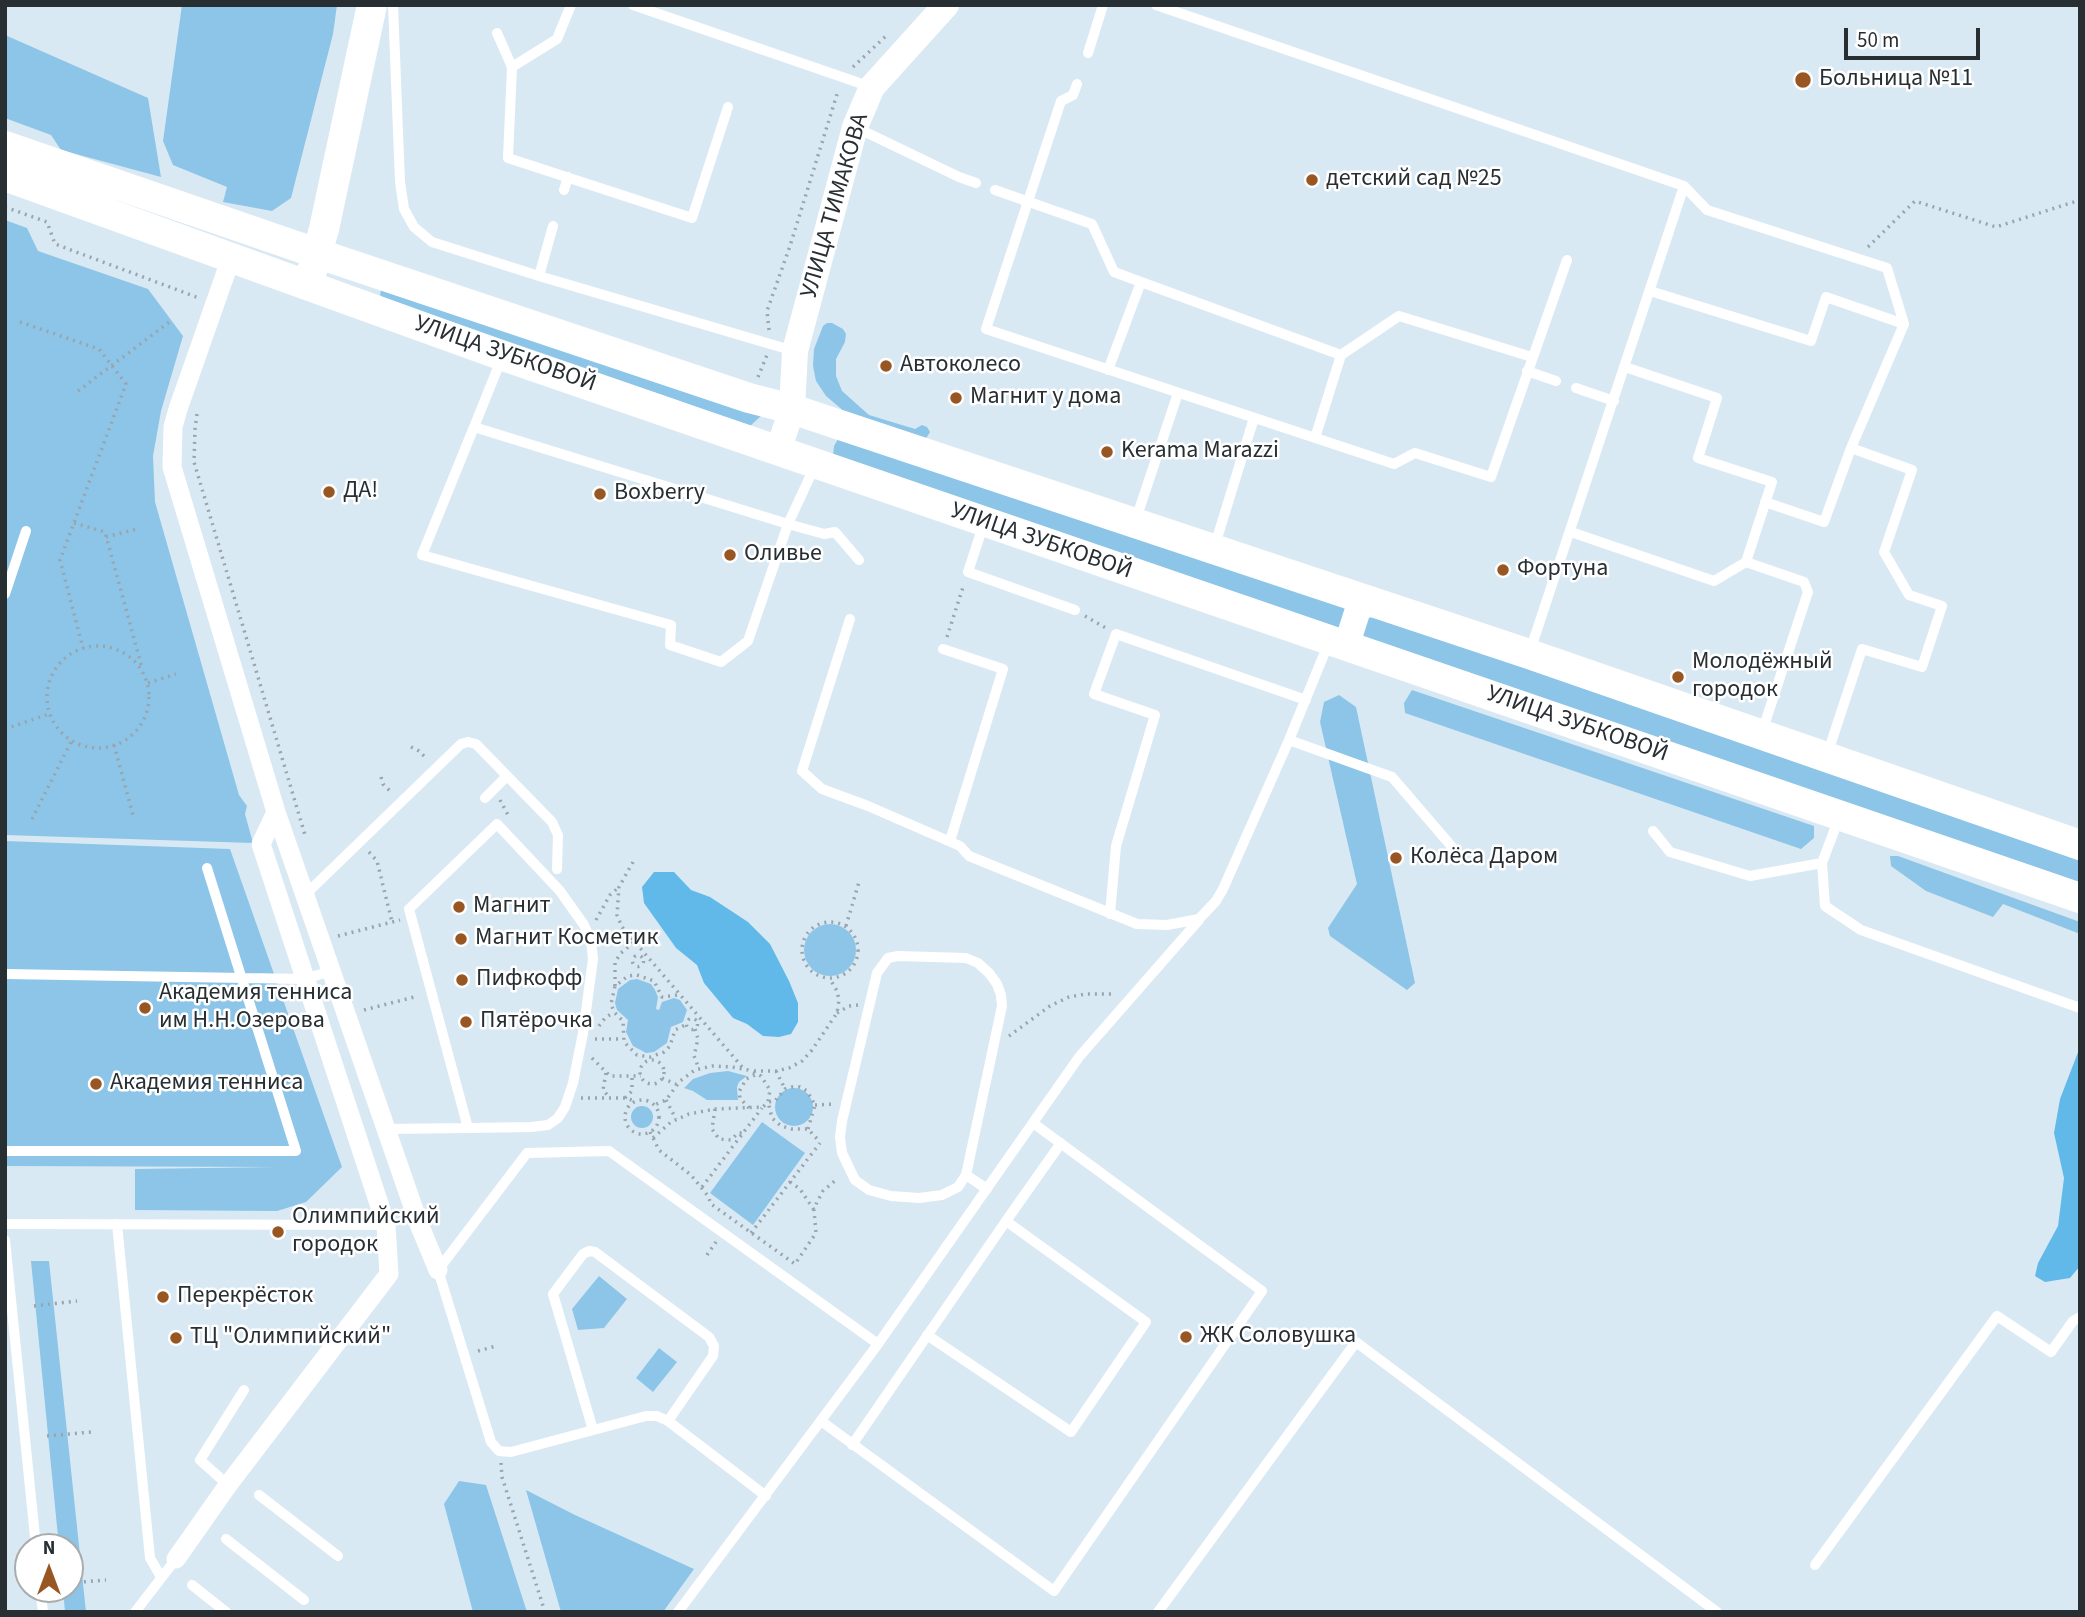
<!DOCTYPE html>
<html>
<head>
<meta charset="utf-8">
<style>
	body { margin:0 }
	#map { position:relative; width:2085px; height:1617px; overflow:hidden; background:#d9e9f4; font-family:"Source Sans 3",sans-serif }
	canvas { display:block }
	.frame { position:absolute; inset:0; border:7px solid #282f33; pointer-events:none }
	.north { position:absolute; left:14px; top:1533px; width:70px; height:70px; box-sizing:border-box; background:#fff; border:2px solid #a9acad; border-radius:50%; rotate:0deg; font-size:19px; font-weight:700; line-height:28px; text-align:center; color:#282f33 }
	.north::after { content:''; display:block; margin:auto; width:24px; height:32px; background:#985623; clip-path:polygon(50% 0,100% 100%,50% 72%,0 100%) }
	.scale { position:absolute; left:1844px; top:28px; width:136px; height:32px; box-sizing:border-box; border:4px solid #282f33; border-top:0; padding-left:9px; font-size:21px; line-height:24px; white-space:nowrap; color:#282f33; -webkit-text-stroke:5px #fff; paint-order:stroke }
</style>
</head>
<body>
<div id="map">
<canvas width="2085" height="1617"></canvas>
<div class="frame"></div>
<div class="north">N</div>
<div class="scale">50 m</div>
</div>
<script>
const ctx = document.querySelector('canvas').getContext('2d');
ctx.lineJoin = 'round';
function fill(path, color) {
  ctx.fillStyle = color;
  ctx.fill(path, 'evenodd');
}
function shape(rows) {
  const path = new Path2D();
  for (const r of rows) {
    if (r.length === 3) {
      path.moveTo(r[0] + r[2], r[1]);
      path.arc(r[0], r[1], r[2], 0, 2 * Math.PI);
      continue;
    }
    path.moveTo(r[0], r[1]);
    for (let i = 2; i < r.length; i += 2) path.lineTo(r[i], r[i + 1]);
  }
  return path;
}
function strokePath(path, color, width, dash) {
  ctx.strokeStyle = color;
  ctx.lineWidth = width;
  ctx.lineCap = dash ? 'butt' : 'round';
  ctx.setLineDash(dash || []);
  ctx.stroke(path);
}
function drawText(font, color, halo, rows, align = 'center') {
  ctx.font = font + ' "Source Sans 3",sans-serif';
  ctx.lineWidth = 5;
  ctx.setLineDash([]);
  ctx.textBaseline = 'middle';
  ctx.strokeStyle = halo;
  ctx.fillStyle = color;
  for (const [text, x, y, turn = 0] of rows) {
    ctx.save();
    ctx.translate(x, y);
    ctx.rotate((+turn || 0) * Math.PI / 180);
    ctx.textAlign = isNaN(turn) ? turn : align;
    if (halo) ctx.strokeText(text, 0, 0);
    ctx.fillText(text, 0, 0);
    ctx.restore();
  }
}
fill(shape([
	[182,5,337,5,333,34,291,198,272,211,223,202,227,187,173,165,163,141],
	[5,35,148,98,161,177,61,150,51,135,5,118],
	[5,220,27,228,38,251,148,289,183,336,161,411,153,456,155,502,239,795,247,806,245,814,253,843,5,835],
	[381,290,761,416,750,426,739,424,677,400,383,298,380,295],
	[827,323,832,323,843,329,846,334,845,342,836,359,836,376,842,391,869,415,915,429,922,425,927,427,930,432,927,437,923,440,846,413,826,396,816,381,813,366,814,349,823,326],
	[838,439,1343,603,1347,611,1341,630,833,456,834,446],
	[1380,616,2080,855,2080,890,1365,647,1362,628,1368,618],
	[1412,690,1814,826,1814,838,1801,849,1405,713,1404,703],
	[1339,695,1356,707,1415,983,1407,990,1330,936,1328,928,1357,884,1320,722,1324,702],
	[5,841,230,849,342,1167,306,1202,277,1211,135,1210,135,1169,277,1167,5,1166],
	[1890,856,1898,856,2080,922,2080,934,2003,904,1993,917,1926,891,1891,866],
	[830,950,26],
	[637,979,651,984,655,990,658,997,656,1009,659,1010,662,1002,674,998,680,1000,687,1010,683,1022,671,1027,667,1043,654,1052,646,1053,633,1046,626,1032,628,1020,617,1010,615,1003,618,989,630,980],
	[728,1071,747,1076,739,1082,737,1087,738,1100,707,1100,693,1091,684,1088,693,1079,710,1073],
	[794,1107,19],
	[642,1117,11],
	[762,1122,805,1153,753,1225,710,1193],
	[31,1261,49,1261,86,1612,65,1612,63,1589,70,1589,70,1547,59,1547],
	[599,1276,627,1299,604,1328,578,1330,572,1309],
	[659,1348,677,1362,653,1392,636,1378],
	[459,1481,486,1485,527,1612,473,1612,444,1504],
	[526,1490,575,1515,694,1569,663,1612,561,1612]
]), '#8cc5e7');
fill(shape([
	[654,872,674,872,691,890,710,897,748,922,770,944,789,981,798,1003,798,1022,791,1034,779,1037,763,1036,747,1024,733,1018,704,983,697,965,676,948,644,903,642,887],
	[2080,1047,2080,1266,2070,1278,2045,1282,2035,1276,2038,1263,2058,1226,2064,1178,2054,1133,2060,1099]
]), '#60b9e9');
strokePath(shape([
	[853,67,886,36],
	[5,207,47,222,55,244,199,298],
	[1868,247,1915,201,1996,227,2080,200],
	[20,322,99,349,126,384,60,560,83,648],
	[769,330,767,311,790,246,838,91],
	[758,377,767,355],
	[78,391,172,320],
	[197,414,195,429,194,462,305,835],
	[74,523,105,532,142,668],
	[106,537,137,529],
	[1085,616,1106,628],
	[947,637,964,584],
	[98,697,51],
	[148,683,176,674],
	[5,729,49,714],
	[114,745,134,819],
	[411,747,419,751,427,759],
	[381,777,383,784,392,793],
	[500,800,508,815],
	[32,819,72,740],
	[369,852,377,861,392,922],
	[633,862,619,887,617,915,622,927,743,1068],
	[596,920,610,895,619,887],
	[830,950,28],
	[846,926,859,882],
	[338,936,400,920],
	[638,961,5.5],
	[615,986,615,962,621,953,634,942],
	[677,995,662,997,654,981,637,975,628,976,615,986,611,1004,614,1012,623,1021,624,1042,637,1055,650,1057,664,1052,670,1046,675,1030,687,1024],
	[364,1010,418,996],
	[837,1013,849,1006,858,1005],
	[692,1024,5.5],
	[599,1026,605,1018,614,1012],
	[695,1029,698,1039,694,1056,699,1069],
	[1009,1036,1050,1006,1069,997,1086,994,1111,994],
	[595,1039,623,1039],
	[592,1058,610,1076,641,1076],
	[652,1072,12],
	[754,1071,776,1071,789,1068,802,1061,812,1050,837,1013,839,1000,837,991,830,979],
	[776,1071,785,1089],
	[606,1073,603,1090,610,1098],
	[662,1078,676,1084],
	[581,1098,625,1098,635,1101],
	[625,1098,632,1091,632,1078],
	[666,1100,676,1119],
	[642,1117,17],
	[815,1105,834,1104],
	[749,1108,740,1098,739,1092,746,1079,755,1075],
	[715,1109,712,1129,719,1139,731,1140,738,1133,743,1133],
	[808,1129,815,1105,807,1091,800,1087,792,1087,785,1089,775,1101,768,1102,772,1118,781,1126,792,1129,808,1129,820,1142],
	[650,1132,659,1150,691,1175,708,1196,711,1204,795,1264,816,1233,814,1210,817,1202,823,1191,838,1178],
	[653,1138,671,1122,689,1114,715,1109,763,1107,768,1102,770,1090,761,1076,748,1070,732,1067,712,1066,695,1070,680,1081,666,1100,654,1105],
	[790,1182,800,1189,814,1210],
	[702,1187,762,1108],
	[751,1233,820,1143],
	[707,1255,716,1242],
	[34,1306,77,1301],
	[478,1351,496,1346],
	[47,1436,91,1432],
	[501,1463,502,1477,545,1612],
	[70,1583,106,1580]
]), '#98a5ad', 3.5, [2, 5]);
strokePath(shape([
	[393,5,400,182,404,209,414,227,432,242,539,276,794,351],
	[571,5,557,39,512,67,508,158,692,218,728,107],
	[633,5,871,87],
	[1156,5,1684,186,1707,210,1887,268,1904,324],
	[497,33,512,67],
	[1088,53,1103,5],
	[1077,84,1073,95,1061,101,986,329,1394,464,1415,453,1491,477,1567,260],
	[855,127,959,177,976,183],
	[564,190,568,177],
	[995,190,1092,224,1114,272,1141,282],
	[539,276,553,226],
	[1650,291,1811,341,1826,297,1904,324,1851,448,1912,470,1884,552,1909,595,1942,606,1922,667,1862,649,1828,752],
	[1341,355,1399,316,1532,357],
	[1108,370,1141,282,1341,355,1315,438],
	[1527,371,1556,381],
	[1576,388,1614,401],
	[474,427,501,360],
	[814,468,788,524,748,641,721,662,670,645,671,625,422,555,474,427,788,524,824,534,835,532,859,560],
	[1765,502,1824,522,1851,448],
	[1136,519,1178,393],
	[983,526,968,572,1075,610],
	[1571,532,1714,581,1746,562,1772,482,1698,458,1717,398,1625,367],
	[1215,545,1254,418],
	[1746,562,1804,582,1808,592,1762,732],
	[5,594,26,531],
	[850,619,802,771,822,789,868,806,960,846,969,856,1137,924,1167,925,1199,919,1216,901,1223,889,1289,740,1329,642],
	[943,649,1003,669,950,841],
	[1530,651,1684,186],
	[1289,740,1392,777,1459,855],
	[485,798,507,776],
	[1839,818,1822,863,1825,906,1861,930,2080,1008],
	[1653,831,1670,852,1750,876,1822,863],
	[305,895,461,744,468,742,476,744,552,822,558,835,557,869],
	[1110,914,1116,846,1155,715,1094,694,1116,634,1306,700],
	[5,974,305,979,331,971],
	[386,1129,468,1128,531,1127,548,1125,558,1118,565,1107,573,1083,583,1033,593,959,591,940,584,925,560,891,497,824,409,909,468,1128],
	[5,1151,296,1151,207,868],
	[966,1175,958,1187,942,1195,919,1198,891,1196,869,1190,855,1180,842,1153,840,1137,842,1121,877,973,888,958,898,956,966,958,978,963,989,973,997,984,1001,995,1002,1006,966,1175,987,1189],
	[5,1224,386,1225],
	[117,1224,150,1558,161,1577],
	[5,1240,36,1547],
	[927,1335,1071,1432,1146,1322,1006,1221,1061,1143],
	[821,1421,1054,1591,1262,1291,1033,1123],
	[593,1430,553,1294,583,1254,589,1251,595,1252,709,1337,714,1346,713,1356,668,1421],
	[852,1445,1006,1221],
	[228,1485,200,1460,244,1390],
	[259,1495,338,1556],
	[766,1496,668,1421,657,1416,646,1416,511,1452,499,1451,491,1442,438,1270,527,1153,609,1151,878,1344],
	[226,1539,304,1600],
	[1815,1565,1997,1316,2051,1352,2073,1321,2080,1317],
	[192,1585,226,1612],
	[40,1589,43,1612],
	[135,1612,176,1559],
	[678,1612,878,1344,1079,1057,1199,920],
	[1158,1612,1356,1342,1717,1612]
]), '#fff', 10);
strokePath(shape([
	[231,258,178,409,173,427,172,467,276,812,419,1224,438,1270],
	[176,1559,228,1485,389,1274,386,1225,261,844,276,812]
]), '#fff', 19);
strokePath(shape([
	[778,451,792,409,795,351,855,127,872,87,946,5],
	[1346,647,1361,600]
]), '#fff', 26);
strokePath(shape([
	[5,146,316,253,749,398,792,409,1529,654,2080,845],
	[5,176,503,356,2080,898],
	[312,271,324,229,372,5]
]), '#fff', 30);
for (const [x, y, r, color] of [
	[1803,80,9,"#985623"],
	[1312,180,7,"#985623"],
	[886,366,7,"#985623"],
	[956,398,7,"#985623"],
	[1107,452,7,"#985623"],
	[329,492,7,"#985623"],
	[600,494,7,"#985623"],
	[730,555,7,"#985623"],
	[1503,570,7,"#985623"],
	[1678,677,7,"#985623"],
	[1396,858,7,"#985623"],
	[459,907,7,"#985623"],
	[461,939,7,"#985623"],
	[462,980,7,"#985623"],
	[145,1008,7,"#985623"],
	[466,1022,7,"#985623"],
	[96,1084,7,"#985623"],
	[278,1232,7,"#985623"],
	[163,1297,7,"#985623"],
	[1186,1337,7,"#985623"],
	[176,1338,7,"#985623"]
]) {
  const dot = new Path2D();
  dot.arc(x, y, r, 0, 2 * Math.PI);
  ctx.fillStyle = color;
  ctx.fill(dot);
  strokePath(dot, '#fff', 2.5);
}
drawText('24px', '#282f33', '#fff', [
	["Больница №11",1819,80],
	["детский сад №25",1326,180],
	["Автоколесо",900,366],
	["Магнит у дома",970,398],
	["Kerama Marazzi",1121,452],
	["ДА!",343,492],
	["Boxberry",614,494],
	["Оливье",744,555],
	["Фортуна",1517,570],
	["Молодёжный",1692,663],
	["городок",1692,691],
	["Колёса Даром",1410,858],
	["Магнит",473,907],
	["Магнит Косметик",475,939],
	["Пифкофф",476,980],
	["Академия тенниса",159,994],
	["им Н.Н.Озерова",159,1022],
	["Пятёрочка",480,1022],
	["Академия тенниса",110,1084],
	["Олимпийский",292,1218],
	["городок",292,1246],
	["Перекрёсток",177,1297],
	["ЖК Соловушка",1200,1337],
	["ТЦ \"Олимпийский\"",190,1338]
], 'left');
drawText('24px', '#282f33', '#fff', [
	["УЛИЦА ТИМАКОВА",836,206,-74],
	["УЛИЦА ЗУБКОВОЙ",505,355,19],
	["УЛИЦА ЗУБКОВОЙ",1041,542,19],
	["УЛИЦА ЗУБКОВОЙ",1577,725,19]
]);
</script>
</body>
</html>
